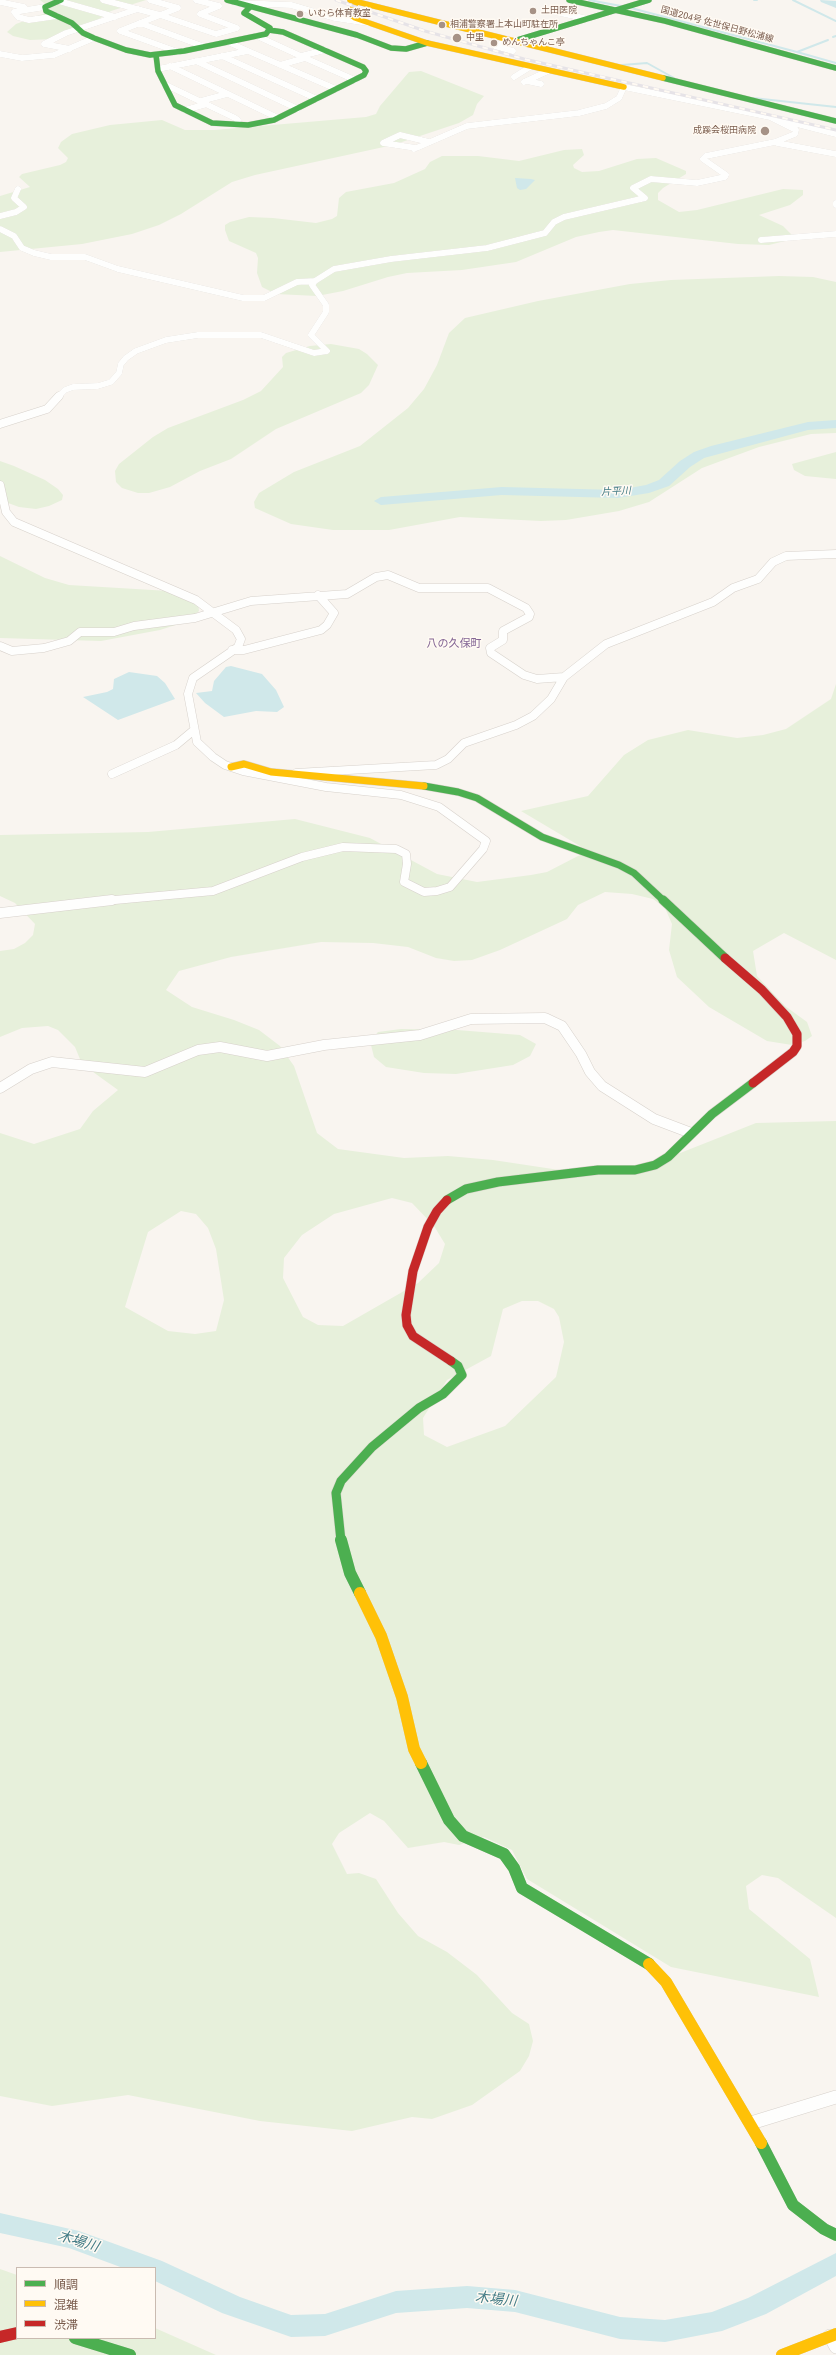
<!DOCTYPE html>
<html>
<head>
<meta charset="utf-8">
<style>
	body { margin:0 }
	#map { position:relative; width:836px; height:2355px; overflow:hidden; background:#f9f5f0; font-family:Roboto,"Noto Sans JP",sans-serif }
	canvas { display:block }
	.legend { position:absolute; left:16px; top:2267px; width:140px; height:72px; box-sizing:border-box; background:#fffaf3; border:1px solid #cabbb1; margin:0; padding:5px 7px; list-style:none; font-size:12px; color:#7a5c4d }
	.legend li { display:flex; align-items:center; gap:8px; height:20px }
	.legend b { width:20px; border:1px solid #cabbb1 }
</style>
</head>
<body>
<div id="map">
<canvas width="836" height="2355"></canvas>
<ul class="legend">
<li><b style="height:5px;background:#4caf50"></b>順調</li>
<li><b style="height:5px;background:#ffc107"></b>混雑</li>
<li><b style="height:5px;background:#c62828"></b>渋滞</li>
</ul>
</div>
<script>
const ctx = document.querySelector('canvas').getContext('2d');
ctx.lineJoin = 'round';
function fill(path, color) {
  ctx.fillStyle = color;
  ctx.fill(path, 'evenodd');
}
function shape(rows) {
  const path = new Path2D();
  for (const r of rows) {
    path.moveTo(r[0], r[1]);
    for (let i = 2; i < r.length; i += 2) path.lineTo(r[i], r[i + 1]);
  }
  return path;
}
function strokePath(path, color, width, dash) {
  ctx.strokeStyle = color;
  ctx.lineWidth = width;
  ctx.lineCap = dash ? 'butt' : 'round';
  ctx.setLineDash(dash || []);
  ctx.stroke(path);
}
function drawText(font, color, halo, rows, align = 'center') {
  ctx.font = font + ' Roboto,"Noto Sans JP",sans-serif';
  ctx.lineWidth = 3;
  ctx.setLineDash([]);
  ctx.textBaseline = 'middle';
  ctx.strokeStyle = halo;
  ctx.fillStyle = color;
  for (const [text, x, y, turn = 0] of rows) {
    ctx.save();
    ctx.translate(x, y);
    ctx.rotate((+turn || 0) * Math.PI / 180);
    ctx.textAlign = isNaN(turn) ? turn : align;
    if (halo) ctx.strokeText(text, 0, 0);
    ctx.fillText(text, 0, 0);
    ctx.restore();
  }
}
fill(shape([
	[40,0,146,0,111,11,81,31,54,39,30,40,13,36,7,32,16,24,48,12,50,10,49,7],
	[421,71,484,96,477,104,473,115,459,123,393,145,255,175,232,182,181,214,159,225,132,234,82,244,0,252,0,196,30,187,19,177,22,174,60,165,66,162,68,158,58,148,61,142,72,134,110,125,162,120,185,130,214,130,366,117,376,114,380,106,409,72],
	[582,149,584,155,573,165,574,168,582,172,599,171,637,159,656,158,686,171,686,174,663,188,658,193,658,200,679,212,697,210,783,189,803,190,803,195,790,205,759,215,783,226,792,235,785,241,769,245,738,244,613,230,599,232,576,237,516,262,462,270,407,273,388,277,343,291,317,296,276,294,262,287,257,273,258,258,256,253,229,241,225,230,225,225,230,222,249,217,273,218,316,223,332,219,337,216,339,198,346,192,394,183,425,169,430,162,442,156,478,156,519,161,564,150],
	[779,276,813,277,836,282,836,433,811,434,759,447,702,468,649,502,619,511,566,520,541,521,460,517,389,530,333,530,291,524,255,508,254,502,259,493,294,472,360,446,408,408,424,389,437,365,449,333,465,318,538,301,630,284,671,280],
	[331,344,359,349,367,354,378,365,369,385,361,393,276,429,231,459,200,471,170,487,149,493,138,493,122,488,116,482,115,471,119,464,153,437,168,428,243,400,261,391,283,367,282,357,286,353,310,346],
	[836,452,836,479,805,476,794,470,792,464],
	[0,461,14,466,45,480,58,489,63,495,62,500,49,506,36,509,19,507,0,500],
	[0,556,45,578,69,585,169,591,198,603,199,611,188,621,160,630,101,641,0,638],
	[836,684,836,960,784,933,753,951,757,976,785,1006,807,1022,812,1036,805,1041,792,1045,767,1041,709,1007,677,977,669,950,672,924,665,908,653,899,632,894,605,892,578,905,567,919,500,950,472,960,454,961,436,958,408,947,373,943,321,942,231,957,179,971,166,990,192,1007,234,1020,259,1030,280,1046,294,1066,317,1133,338,1149,404,1158,448,1156,493,1160,586,1174,660,1161,756,1123,836,1121,836,1918,778,1878,762,1875,746,1886,749,1909,810,1959,819,1997,671,1967,527,1879,512,1850,484,1837,459,1845,444,1842,408,1848,384,1821,370,1813,339,1833,332,1844,347,1874,359,1873,376,1879,398,1913,418,1936,447,1952,477,1975,512,2013,529,2024,533,2041,529,2056,520,2071,472,2105,432,2119,412,2117,352,2131,260,2121,128,2095,52,2106,0,2096,0,1133,34,1144,80,1129,93,1111,118,1090,82,1064,75,1047,58,1030,48,1026,22,1028,0,1037,0,951,14,949,25,943,33,935,35,924,15,903,0,896,0,835,148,832,295,819,370,838,437,874,477,882,531,875,547,872,578,856,590,852,521,811,588,796,624,755,648,740,688,730,737,738,763,735,786,729,831,699],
	[392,1198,412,1203,434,1226,445,1244,439,1263,418,1283,343,1326,318,1325,303,1317,283,1278,284,1258,302,1235,334,1214],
	[181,1211,196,1214,208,1228,216,1249,224,1300,216,1331,195,1334,168,1331,125,1307,148,1232],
	[522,1301,538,1301,554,1309,559,1317,564,1342,556,1377,505,1426,447,1447,424,1435,423,1418,447,1380,491,1356,503,1309],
	[401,1029,457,1030,520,1035,536,1044,530,1056,513,1065,456,1074,424,1073,386,1067,374,1057,370,1041,378,1032],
	[0,2269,17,2275,17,2338,155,2338,155,2328,216,2355,0,2355]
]), '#e7f0db');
fill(shape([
	[515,178,531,179,535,180,526,189,520,190,517,188],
	[231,666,262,674,276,690,284,707,277,712,256,711,224,717,205,703,196,693,212,691,214,681,226,667],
	[129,672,157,676,165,683,175,699,118,720,83,697,107,692,113,689,114,679]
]), '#d0e8ea');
strokePath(shape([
	[589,0,621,6],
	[754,0,757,0],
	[793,0,836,21],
	[631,8,797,52,828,40],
	[833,37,836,36],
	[797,52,836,63],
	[622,65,647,63,674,78],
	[753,98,836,107]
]), '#d0e8ea', 2);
fill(shape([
	[820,0,836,1,836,8,821,2,820,0],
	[836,420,836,428,808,430,704,458,690,467,669,486,649,493,618,498,502,495,381,505,374,501,381,497,502,487,618,490,646,485,659,480,680,461,694,452,711,446,808,422,836,420],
	[0,2213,79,2231,162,2261,240,2297,291,2315,325,2314,396,2291,467,2286,515,2290,620,2317,665,2320,712,2312,748,2298,836,2253,836,2276,766,2314,722,2331,665,2342,620,2339,515,2312,467,2308,396,2313,325,2336,291,2337,222,2313,155,2281,155,2268,123,2268,69,2248,0,2233,0,2213]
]), '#d0e8ea');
const streetFar3 = shape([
	[103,0,160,15,216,34,237,28,200,14,219,6,196,0],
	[150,0,178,8,120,31,178,52],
	[59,1,115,17],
	[0,2,24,7],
	[236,3,291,5,335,18,368,23],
	[45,7,14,12,18,17,29,20,57,16],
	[551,11,588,19],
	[140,23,205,47],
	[257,36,305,58,280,65],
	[510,40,495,46,513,51],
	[228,42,248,51],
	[70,49,44,44,66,33,138,9],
	[0,54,22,58,54,55,94,38],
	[222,56,317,99],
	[301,56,325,50],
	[305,58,355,80],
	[196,61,298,109],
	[170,66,278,118],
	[158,69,248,51,336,89],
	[514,77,530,67],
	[527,81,541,84],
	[524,82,548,71],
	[164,84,235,118,238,120,237,124],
	[201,101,227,94],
	[185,110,207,104],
	[777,143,836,154],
	[416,148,383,143,400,135,429,142],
	[414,149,467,126,579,113,606,106,619,98,624,87,770,117,836,134],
	[836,203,836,205],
	[0,216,16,212,24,207,14,198,18,189],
	[0,229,14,236,22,248,34,253,51,257,85,257,118,269,243,298,264,298,297,282,315,281,334,269,391,259,487,248,545,233,554,222,564,217,645,198,633,188,651,179,697,183,725,177,726,175,703,159,706,156,775,142,795,134,796,130,770,117],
	[761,240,836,234],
	[315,281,312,285,326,305,326,312,311,335,327,351],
	[58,397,65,390,73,387,98,386,111,382,119,373,121,364,126,358,136,351,166,340,198,335,261,335,314,353,327,351]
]);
const streetFar2 = shape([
	[0,424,47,409,59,396],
	[0,485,6,512,14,522,196,600,236,630,241,639,238,647,193,678,188,694,197,742,213,757,225,765,243,771,326,787,401,795,439,807,486,841,483,849,450,887,437,891,424,892,404,882,407,864,406,854,396,849,343,847,302,857,213,891,104,901],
	[0,646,12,651,44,648,69,641,80,632,114,632,134,626,195,618,251,601,347,594,376,577,388,575,419,588,488,588,526,608,530,614,529,617,503,631,503,640,490,648,491,653,524,675,537,679,564,677],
	[232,650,244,650,321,630,327,625,334,613,318,595],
	[296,773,436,765,448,759,464,743,516,725,533,716,551,699,564,677,606,644,713,602,733,588,758,579,773,562,786,556,836,554],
	[112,774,176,745,194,730]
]);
const streetFar1 = shape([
	[0,913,112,900],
	[0,1088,31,1069,52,1062,145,1072,198,1050,220,1047,267,1056,324,1045,420,1035,471,1019,545,1018,562,1026,581,1054,590,1072,602,1086,654,1119,691,1133]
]);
const street = shape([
	[751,2123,836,2097],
	[830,2336,836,2347]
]);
const fastFar3 = shape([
	[61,0,45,7,46,11,72,23,83,33,94,38,126,50,150,55,184,51,266,34,270,28,244,13,250,7],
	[227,0,357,35,391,48,406,49,427,43],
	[569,0,665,21,836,68],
	[514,41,649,0],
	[156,55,158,71,175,105,212,123,248,125,274,120,364,75,366,71,363,67,283,32,269,30],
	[663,78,836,121]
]);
const fastFar2 = shape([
	[424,786,458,792,477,798,542,837,619,865,634,873,664,901]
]);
const fastFar1 = shape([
	[663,900,725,958],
	[447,1200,466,1189,498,1182,598,1170,635,1170,655,1165,668,1157,712,1114,753,1083],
	[341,1541,336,1493,341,1481,372,1447,419,1408,443,1394,462,1375,458,1366,451,1361]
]);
const fast = shape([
	[341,1540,350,1573,360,1593],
	[421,1763,449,1820,463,1836,504,1854,514,1868,522,1888,649,1964],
	[761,2143,793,2205,824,2229,836,2235],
	[75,2338,130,2355]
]);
const slowFar2 = shape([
	[350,0,663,78],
	[357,2,351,10,352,16,355,18,427,43,624,87]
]);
const slowFar1 = shape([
	[231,767,244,764,271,772,424,786]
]);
const slow = shape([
	[360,1593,381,1636,402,1697,414,1749,421,1763],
	[649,1964,666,1982,761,2143],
	[782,2355,836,2334]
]);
const jamFar1 = shape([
	[725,958,762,990,787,1017,797,1034,797,1046,793,1052,753,1083],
	[447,1200,437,1211,428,1227,413,1271,406,1315,407,1325,413,1336,451,1361]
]);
const jam = shape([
	[0,2337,17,2333]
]);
strokePath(streetFar3, '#d7d1cb', 6);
strokePath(streetFar2, '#d7d1cb', 9);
strokePath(streetFar1, '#d7d1cb', 11);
strokePath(street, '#d7d1cb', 14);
strokePath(fastFar3, '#d9d2cb', 6);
strokePath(fastFar2, '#d9d2cb', 8);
strokePath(fastFar1, '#d9d2cb', 10);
strokePath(fast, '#d9d2cb', 12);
strokePath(slowFar2, '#d9d2cb', 6);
strokePath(slowFar1, '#d9d2cb', 8);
strokePath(slow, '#d9d2cb', 12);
strokePath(jamFar1, '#d9d2cb', 10);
strokePath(jam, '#d9d2cb', 12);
strokePath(streetFar3, '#fefefd', 6);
strokePath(streetFar2, '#fefefd', 8);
strokePath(streetFar1, '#fefefd', 10);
strokePath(street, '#fefefd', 13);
strokePath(fastFar3, '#4caf50', 5.5);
strokePath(fastFar2, '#4caf50', 7);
strokePath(fastFar1, '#4caf50', 9);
strokePath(fast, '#4caf50', 12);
strokePath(slowFar2, '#ffc107', 5.5);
strokePath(slowFar1, '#ffc107', 7);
strokePath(slow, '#ffc107', 12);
strokePath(jamFar1, '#c62828', 9);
strokePath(jam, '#c62828', 12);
const rail = shape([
	[336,0,425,31,524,59,836,130]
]);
strokePath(rail, '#e6e3e7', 3);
strokePath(rail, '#fffaf3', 2, [5.5]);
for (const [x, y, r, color] of [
	[533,11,4,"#a69286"],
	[300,14,4,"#a69286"],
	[442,25,4,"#a69286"],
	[457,38,5,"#a69286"],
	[494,43,4,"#a69286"],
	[765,131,5,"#a69286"]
]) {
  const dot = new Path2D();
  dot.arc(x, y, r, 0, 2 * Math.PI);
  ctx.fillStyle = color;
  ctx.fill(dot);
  strokePath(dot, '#fffaf3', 1.5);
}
drawText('9px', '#7a5c4d', '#fffaf3', [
	["土田医院",541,11],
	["いむら体育教室",308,14],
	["相浦警察署上本山町駐在所",450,25],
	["中里",466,38],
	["めんちゃんこ亭",502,43],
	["成蹊会桜田病院",756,131,"right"]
], 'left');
drawText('9px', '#7a5c4d', '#fffaf3', [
	["国道204号 佐世保日野松浦線",717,25,15]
]);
drawText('italic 10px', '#437c86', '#fffaf3', [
	["片平川",616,492,-3]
]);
drawText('11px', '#846695', '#fffaf3', [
	["八の久保町",454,644]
]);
drawText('italic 14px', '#437c86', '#fffaf3', [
	["木場川",78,2242,17],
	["木場川",496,2300,6]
]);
</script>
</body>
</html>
